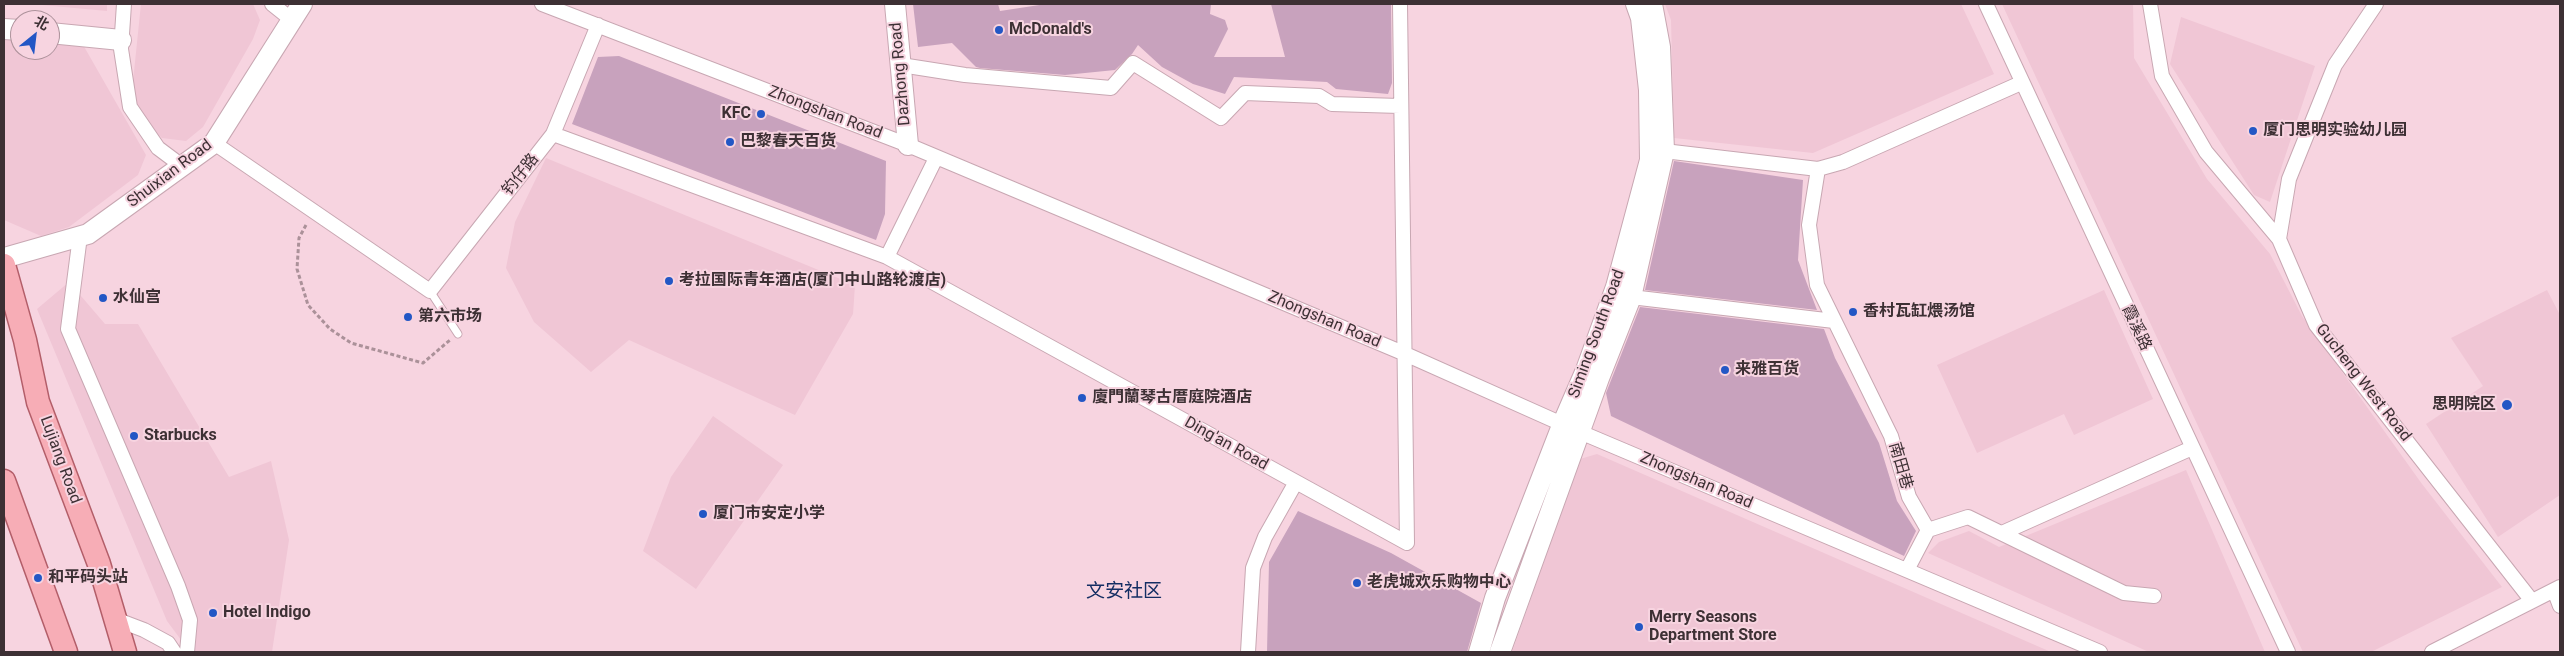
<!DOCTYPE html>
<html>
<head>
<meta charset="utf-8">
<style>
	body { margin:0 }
	#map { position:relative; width:2564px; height:656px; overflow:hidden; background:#f7d4e0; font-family:Roboto,"Noto Sans SC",sans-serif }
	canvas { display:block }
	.frame { position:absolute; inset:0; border:5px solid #3d3034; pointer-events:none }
	.north { position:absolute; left:10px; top:10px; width:50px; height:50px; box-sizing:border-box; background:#f7d4e0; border:1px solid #ad929b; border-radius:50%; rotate:29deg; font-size:14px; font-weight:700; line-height:20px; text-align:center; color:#3d3034 }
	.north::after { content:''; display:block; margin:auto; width:18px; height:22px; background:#2357c5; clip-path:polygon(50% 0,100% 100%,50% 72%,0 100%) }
</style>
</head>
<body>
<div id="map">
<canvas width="2564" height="656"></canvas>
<div class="frame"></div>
<div class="north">北</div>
</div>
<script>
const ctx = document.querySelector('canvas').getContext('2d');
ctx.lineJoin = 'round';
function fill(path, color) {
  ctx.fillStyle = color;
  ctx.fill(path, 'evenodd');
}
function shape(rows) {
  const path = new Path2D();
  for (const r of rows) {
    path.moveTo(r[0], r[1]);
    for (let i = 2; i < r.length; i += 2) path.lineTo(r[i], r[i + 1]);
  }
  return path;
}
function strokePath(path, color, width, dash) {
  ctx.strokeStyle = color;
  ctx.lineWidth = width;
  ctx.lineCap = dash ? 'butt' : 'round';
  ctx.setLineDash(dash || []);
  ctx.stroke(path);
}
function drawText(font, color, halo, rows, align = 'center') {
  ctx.font = font + ' Roboto,"Noto Sans SC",sans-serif';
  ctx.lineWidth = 4;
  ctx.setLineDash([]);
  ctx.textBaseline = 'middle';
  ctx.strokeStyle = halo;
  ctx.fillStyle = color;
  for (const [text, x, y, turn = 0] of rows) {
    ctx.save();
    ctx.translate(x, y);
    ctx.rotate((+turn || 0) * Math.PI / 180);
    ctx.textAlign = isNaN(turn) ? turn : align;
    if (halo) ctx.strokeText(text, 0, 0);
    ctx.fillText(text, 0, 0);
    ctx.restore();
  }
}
fill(shape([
	[31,4,107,4,107,11],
	[141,4,253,4,260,20,253,39,203,127,186,141,162,138,145,123,132,91],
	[1665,4,1961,4,1994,74,1813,153,1674,138,1671,20],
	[2002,4,2133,4,2134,58,2207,179,2270,254,2302,316,2422,484,2502,587,2371,652,2303,652],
	[2181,17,2315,66,2270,202,2254,195,2170,64],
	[4,36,20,37,20,50,50,50,50,40,82,43,146,155,138,175,69,227,41,236,4,220],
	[546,158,855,285,853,314,795,415,629,340,591,372,534,322,506,268,515,222],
	[69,282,105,324,138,324,229,477,271,461,289,540,272,652,190,652,167,621,37,309],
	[2104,290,2153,399,2074,435,2064,414,1977,453,1937,365],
	[2547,290,2560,315,2560,495,2498,537,2426,424,2483,386,2451,338],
	[713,416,783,465,696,589,643,551,671,477],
	[1597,454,2051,652,1512,652,1580,459],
	[2186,470,2265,652,2149,652,1928,553,1939,542,1969,531,1999,547]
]), '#f0c6d5');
fill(shape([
	[913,4,998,4,1000,11,1046,4,1211,4,1210,14,1225,20,1228,29,1214,57,1285,57,1271,4,1391,4,1392,83,1388,94,1336,89,1327,82,1234,77,1225,94,1193,84,1162,67,1138,45,1132,54,1115,70,1065,75,980,68,976,67,952,43,918,47],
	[619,56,886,161,885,214,876,240,572,124,598,57],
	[1674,161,1803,180,1798,260,1817,310,1645,290],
	[1640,307,1824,329,1835,358,1879,443,1897,501,1916,531,1904,556,1611,416,1606,393],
	[1298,511,1391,553,1481,603,1467,652,1267,652,1269,562]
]), '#c8a2bd');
const lane = shape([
	[430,291,458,334]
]);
const street = shape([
	[124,4,121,49,130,107,158,148,182,166],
	[272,4,292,20],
	[542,4,908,145,1403,353,1580,432,2100,652],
	[1986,4,2288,652],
	[2150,4,2162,76,2206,152,2279,239],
	[2376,4,2335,65,2289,179,2279,239,2316,325,2532,601],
	[901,65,965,75,1111,88,1133,63,1221,118,1245,93,1319,96,1332,104,1400,106],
	[553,134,887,257,1407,543,1400,4],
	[214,143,430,291,553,134,598,25],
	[1664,151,1818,169,1843,162,2021,83],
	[1818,169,1809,225,1817,285,1891,436,1909,497,1928,530,1968,517,2124,593,2154,596],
	[80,236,68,329,178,586,190,620,187,652],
	[887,257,936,158],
	[1631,297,1834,321],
	[2002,533,2192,448],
	[1907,570,1928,530],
	[2554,590,2560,606],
	[115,619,144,630,168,643,174,652],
	[1248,652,1253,568,1265,537,1296,482],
	[2432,652,2560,587]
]);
const secondary = shape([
	[895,4,908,145],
	[4,29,20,30],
	[50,33,121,40],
	[4,258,88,234,214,143,302,4],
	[1479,652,1495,598,1563,423,1586,370,1616,287,1650,160,1649,90,1641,18,1636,4],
	[1500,652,1599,378,1631,297,1664,151,1660,47,1652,4]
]);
const primary = shape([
	[4,265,25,340,38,402,99,564,125,652],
	[4,481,66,652]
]);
strokePath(lane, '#c8a7b2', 9);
strokePath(street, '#c8a7b2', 16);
strokePath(secondary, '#c8a7b2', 22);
strokePath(primary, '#b35e69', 25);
strokePath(shape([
	[306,225,299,238,297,269,308,305,330,329,351,343,423,363,450,340]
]), '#ab9199', 3, [4, 2.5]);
strokePath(lane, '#fff', 7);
strokePath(street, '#fff', 14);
strokePath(secondary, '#fff', 20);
strokePath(primary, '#f7adb6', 22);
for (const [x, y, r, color] of [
	[999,30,5,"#2357c5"],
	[761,114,5,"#2357c5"],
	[2253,131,5,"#2357c5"],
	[730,142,5,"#2357c5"],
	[669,281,5,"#2357c5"],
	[103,298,5,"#2357c5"],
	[1853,312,5,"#2357c5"],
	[408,317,5,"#2357c5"],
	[1725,370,5,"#2357c5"],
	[1082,398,5,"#2357c5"],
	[2507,405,6,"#2357c5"],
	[134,436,5,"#2357c5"],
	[703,514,5,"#2357c5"],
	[38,578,5,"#2357c5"],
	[1357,583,5,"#2357c5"],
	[213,613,5,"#2357c5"],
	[1639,627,5,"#2357c5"]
]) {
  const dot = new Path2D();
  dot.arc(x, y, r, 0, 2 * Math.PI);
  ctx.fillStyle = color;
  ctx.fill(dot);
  strokePath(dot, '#f7d4e0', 2);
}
drawText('bold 16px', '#3d3034', '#f7d4e0', [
	["McDonald's",1009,30],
	["KFC",751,114,"right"],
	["厦门思明实验幼儿园",2263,131],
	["巴黎春天百货",740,142],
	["考拉国际青年酒店(厦门中山路轮渡店)",679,281],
	["水仙宫",113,298],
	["香村瓦缸煨汤馆",1863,312],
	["第六市场",418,317],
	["来雅百货",1735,370],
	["廈門蘭琴古厝庭院酒店",1092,398],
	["思明院区",2496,405,"right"],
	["Starbucks",144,436],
	["厦门市安定小学",713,514],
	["和平码头站",48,578],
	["老虎城欢乐购物中心",1367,583],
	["Hotel Indigo",223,613],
	["Merry Seasons",1649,618],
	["Department Store",1649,636]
], 'left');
drawText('16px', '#3d3034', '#f7d4e0', [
	["Dazhong Road",901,74,-95],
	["Zhongshan Road",825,113,21],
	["Shuixian Road",170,174,-37],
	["钓仔路",521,175,-52],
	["Zhongshan Road",1324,320,23],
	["霞溪路",2136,328,65],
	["Siming South Road",1597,334,-70],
	["Gucheng West Road",2363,383,52],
	["Ding'an Road",1226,444,29],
	["Lujiang Road",60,460,70],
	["南田巷",1900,466,74],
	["Zhongshan Road",1696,481,23]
]);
drawText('19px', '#142e63', '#f7d4e0', [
	["文安社区",1124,592]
]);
</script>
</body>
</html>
